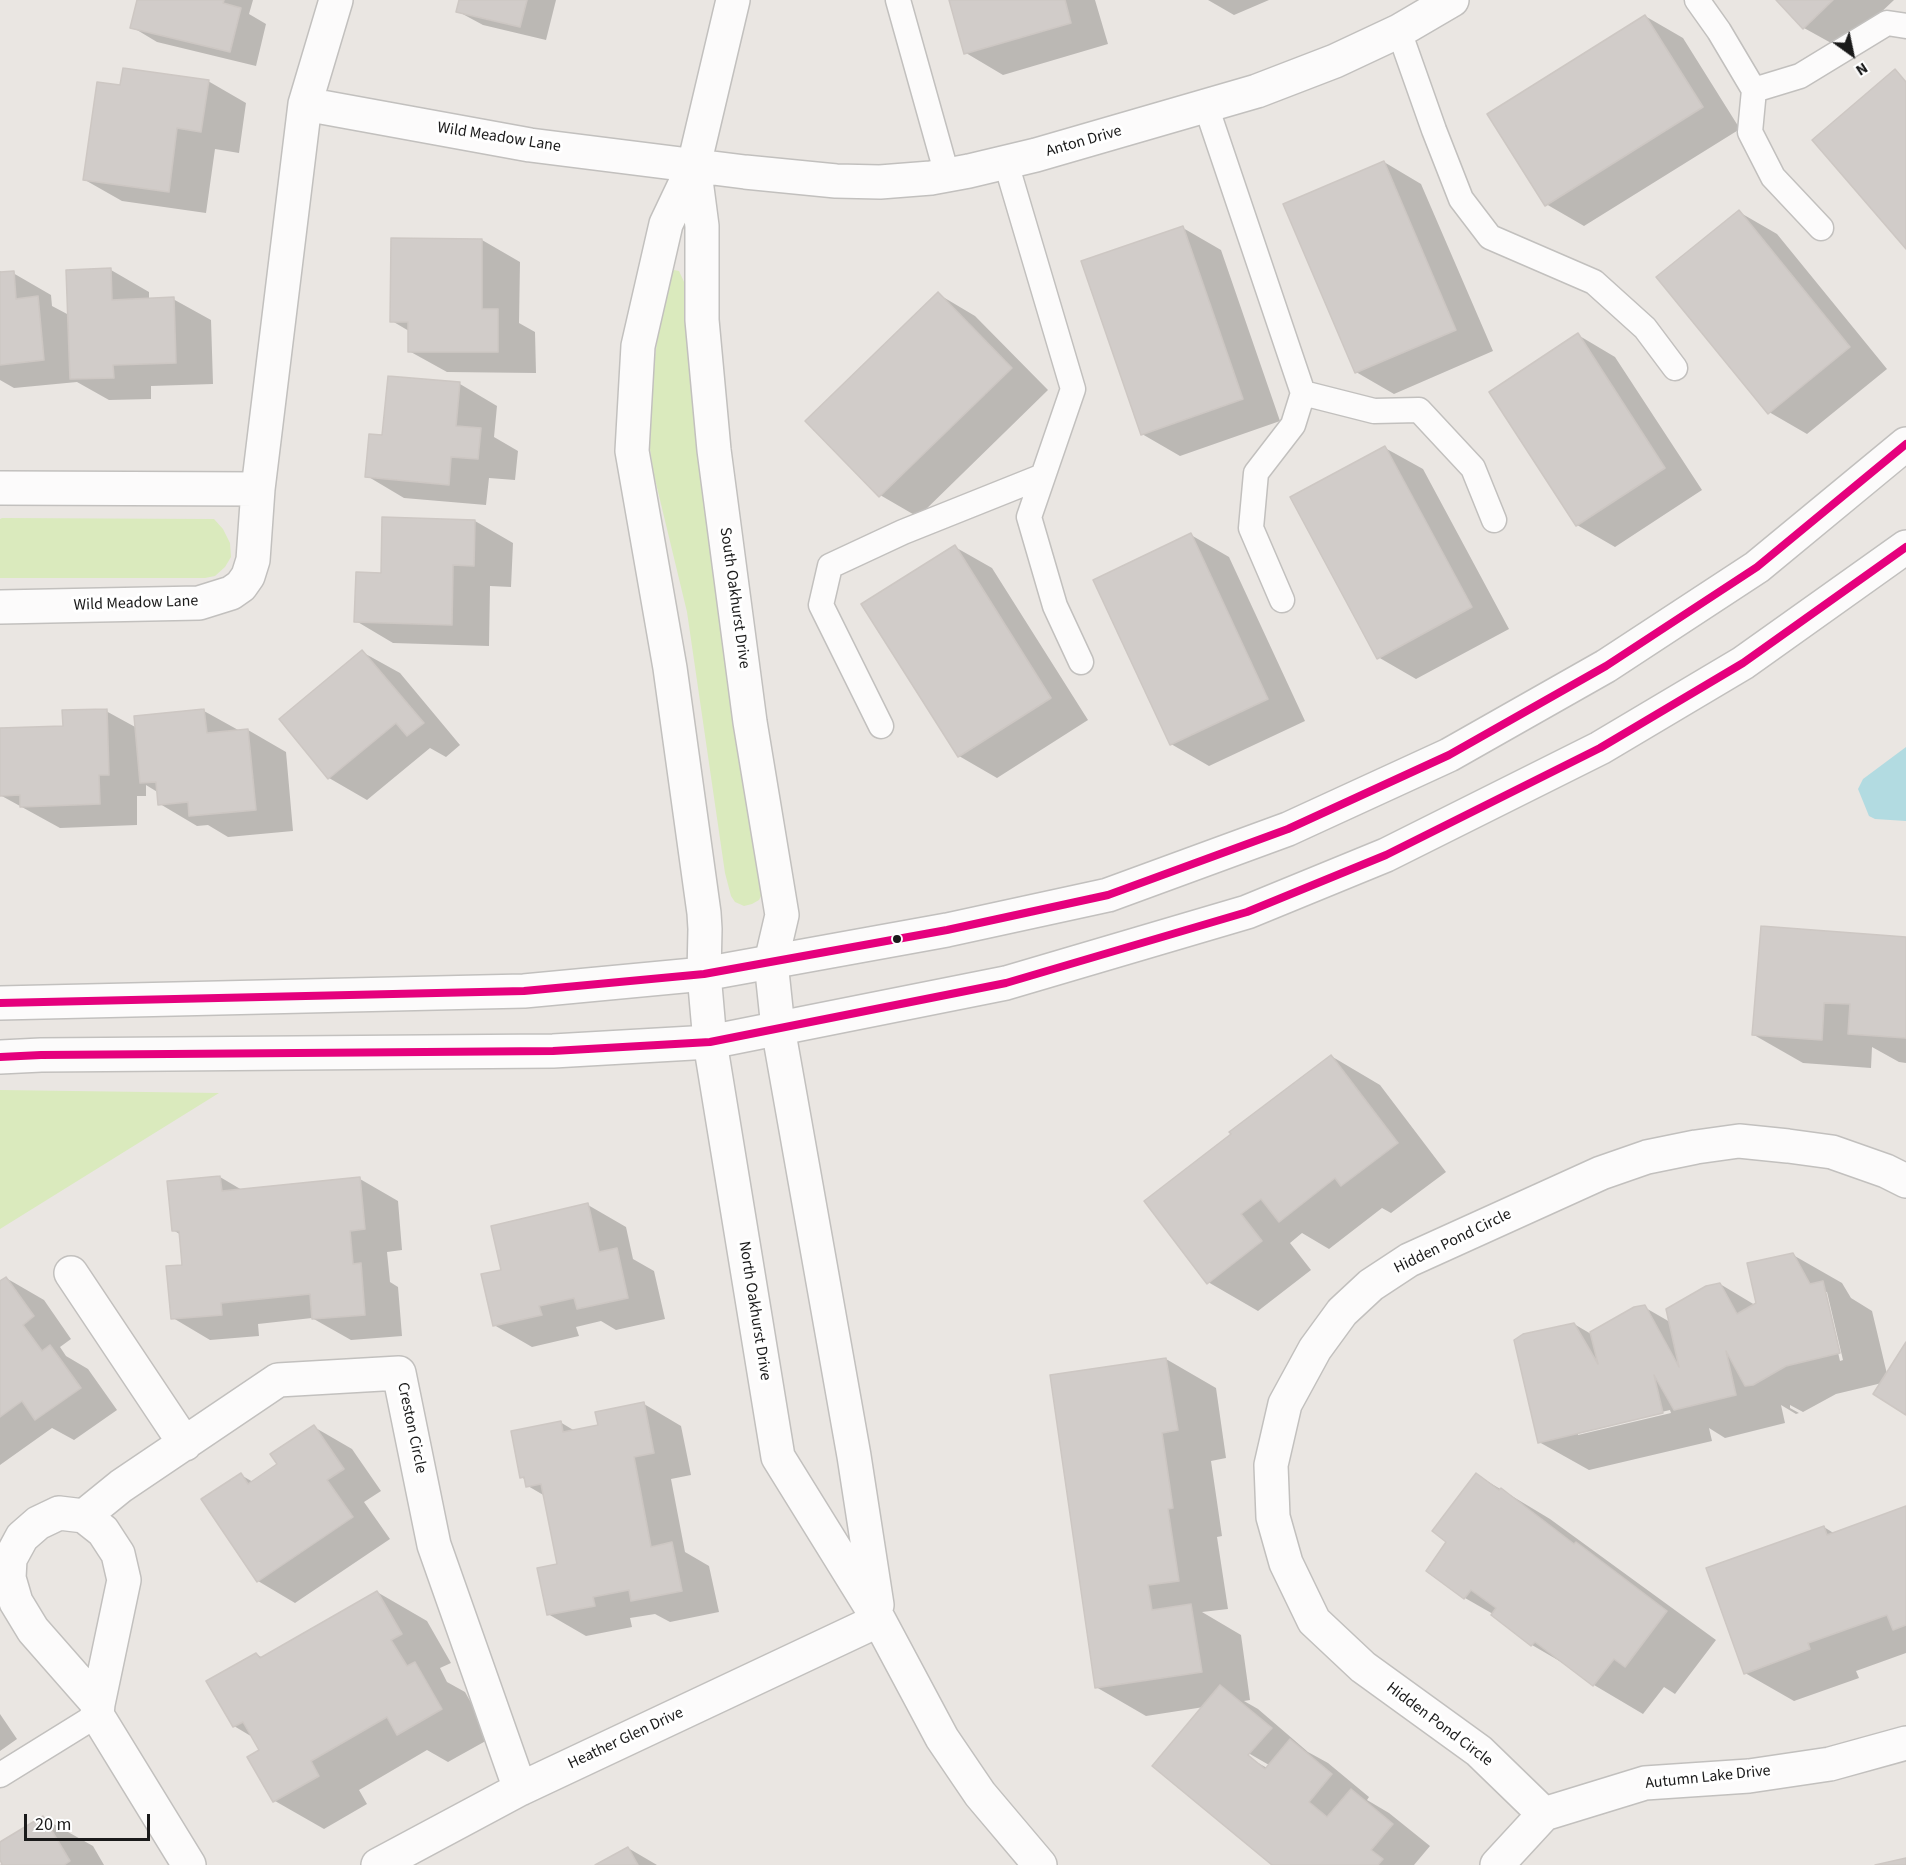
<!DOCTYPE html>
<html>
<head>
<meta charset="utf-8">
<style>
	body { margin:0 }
	#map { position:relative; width:1906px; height:1865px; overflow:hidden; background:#eae6e2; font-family:"Source Sans 3",sans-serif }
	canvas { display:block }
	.north { position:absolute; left:1822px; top:24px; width:60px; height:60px; -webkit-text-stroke:4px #fff; paint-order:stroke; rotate:147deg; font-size:16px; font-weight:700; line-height:24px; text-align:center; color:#1a1a1a }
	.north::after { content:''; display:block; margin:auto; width:21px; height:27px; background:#1a1a1a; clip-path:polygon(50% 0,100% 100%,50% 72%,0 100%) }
	.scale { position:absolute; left:24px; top:1814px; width:126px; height:27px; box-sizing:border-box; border:3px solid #1a1a1a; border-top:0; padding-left:8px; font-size:18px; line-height:21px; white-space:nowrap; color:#1a1a1a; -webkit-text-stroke:4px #fff; paint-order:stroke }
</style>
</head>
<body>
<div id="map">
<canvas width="1906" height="1865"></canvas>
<div class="north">N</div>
<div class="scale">20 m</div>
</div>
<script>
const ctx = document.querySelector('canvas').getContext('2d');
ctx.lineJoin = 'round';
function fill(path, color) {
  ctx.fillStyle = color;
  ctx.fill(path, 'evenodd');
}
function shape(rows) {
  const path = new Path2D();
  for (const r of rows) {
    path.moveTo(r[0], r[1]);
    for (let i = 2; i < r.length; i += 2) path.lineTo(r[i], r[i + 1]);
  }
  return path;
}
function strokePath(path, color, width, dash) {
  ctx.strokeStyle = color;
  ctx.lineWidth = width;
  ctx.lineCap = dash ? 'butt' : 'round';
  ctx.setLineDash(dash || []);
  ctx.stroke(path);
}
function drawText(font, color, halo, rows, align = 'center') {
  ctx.font = font + ' "Source Sans 3",sans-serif';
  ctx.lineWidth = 6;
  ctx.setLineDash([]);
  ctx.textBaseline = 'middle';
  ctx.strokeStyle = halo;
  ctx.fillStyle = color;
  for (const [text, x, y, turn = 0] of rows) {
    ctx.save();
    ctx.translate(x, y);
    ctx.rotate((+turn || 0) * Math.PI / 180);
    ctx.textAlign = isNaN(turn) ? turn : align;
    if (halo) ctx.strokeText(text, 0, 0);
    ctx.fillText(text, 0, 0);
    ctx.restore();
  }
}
fill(shape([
	[674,270,679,271,685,284,691,371,762,894,759,900,752,904,744,906,735,902,731,896,725,873,687,612,654,475,649,443,647,420,665,279],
	[2,518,214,519,223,529,230,543,231,557,225,567,215,576,205,578,0,578,0,519],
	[0,1090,219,1093,0,1229]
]), '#daeabd');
fill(shape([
	[1906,747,1906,821,1875,819,1869,816,1858,789,1863,779]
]), '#b2dbe1');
fill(shape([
	[139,0,253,0,249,14,266,24,256,66,157,42,132,27],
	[460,0,556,0,546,40,483,25,457,11],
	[951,0,1095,0,1108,44,1003,75,966,53],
	[1208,0,1269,0,1234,15],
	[1778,0,1894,0,1842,49,1804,28],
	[1645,16,1683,38,1740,129,1584,226,1546,204],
	[208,81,246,103,239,153,215,149,206,213,122,201,85,180,121,87],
	[1384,162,1421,184,1493,351,1394,394,1356,372],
	[1739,212,1777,234,1887,369,1807,434,1769,412],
	[1183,228,1221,250,1280,421,1180,456,1142,434],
	[482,240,520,262,519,323,535,332,536,373,447,372,409,351,409,331,392,321],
	[111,270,149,292,149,300,173,299,211,320,213,384,151,386,151,399,109,400,77,382,14,388,0,380,0,271,4,274,13,273,51,295,52,306,69,315],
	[938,294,975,316,1048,390,918,517,880,495],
	[1578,335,1615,357,1702,490,1615,547,1577,525,1491,392],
	[460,384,497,406,494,437,518,451,515,480,489,478,486,505,404,498,367,476,384,437],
	[1385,448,1423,469,1509,629,1416,679,1378,657],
	[475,521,513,543,511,587,490,586,489,646,393,643,356,621,383,574],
	[1191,535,1229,557,1305,721,1209,766,1171,744],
	[955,547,992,568,1088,720,997,778,959,756],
	[362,652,400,673,460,745,446,757,430,748,367,800,329,778,281,719],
	[106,711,137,728,204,711,240,731,248,730,286,752,293,831,228,837,208,825,197,826,160,804,159,793,146,785,146,796,137,796,137,825,60,828,0,795,0,729,65,727],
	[1906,938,1906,1063,1899,1062,1872,1047,1871,1068,1803,1063,1754,1035],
	[1331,1056,1380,1085,1446,1172,1391,1213,1382,1208,1329,1249,1302,1233,1290,1243,1311,1270,1258,1311,1208,1282,1146,1201],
	[220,1177,242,1190,360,1179,398,1201,402,1250,387,1252,390,1282,398,1287,402,1336,351,1340,312,1318,258,1324,259,1336,210,1340,173,1318,184,1267,181,1235,173,1230],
	[588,1205,626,1227,633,1259,654,1271,665,1319,616,1330,601,1321,576,1327,579,1336,532,1347,494,1325,502,1271],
	[1793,1255,1842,1283,1851,1298,1872,1311,1887,1374,1906,1345,1906,1414,1882,1383,1836,1394,1803,1412,1790,1405,1790,1408,1799,1413,1796,1414,1781,1405,1785,1423,1725,1438,1709,1428,1712,1441,1589,1470,1539,1442,1574,1324,1591,1334,1644,1307,1670,1322,1720,1284,1755,1305],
	[1824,1292,1827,1292,1843,1360,1840,1361],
	[1670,1410,1671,1413,1578,1435,1578,1432],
	[6,1278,44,1300,71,1339,60,1347,66,1356,88,1369,117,1410,74,1440,52,1428,0,1465,0,1283],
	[1166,1359,1216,1388,1226,1458,1211,1461,1222,1536,1217,1537,1228,1609,1202,1612,1241,1635,1250,1700,1244,1701,1258,1709,1308,1752,1328,1763,1369,1797,1367,1800,1389,1813,1430,1846,1414,1865,1274,1865,1204,1707,1146,1716,1096,1687],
	[1243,1750,1269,1765,1267,1768,1241,1753],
	[644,1404,681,1426,691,1475,671,1479,685,1552,709,1566,719,1612,670,1622,655,1614,630,1618,632,1627,586,1636,548,1614,559,1565,545,1496,528,1486,526,1480,521,1477,560,1422,575,1431,599,1426],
	[314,1427,352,1449,381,1491,364,1502,390,1539,295,1603,258,1581,241,1475,253,1482,279,1465],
	[1477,1475,1550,1519,1716,1640,1675,1694,1664,1687,1643,1714,1594,1685,1568,1666,1532,1645,1493,1614,1465,1598,1428,1570,1448,1542],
	[1906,1508,1906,1653,1856,1671,1859,1678,1794,1701,1745,1673,1824,1527,1835,1534],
	[377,1592,427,1621,451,1663,440,1668,447,1682,465,1692,491,1738,448,1762,427,1750,359,1790,367,1804,324,1829,275,1801,261,1750,254,1738,234,1726,256,1654,263,1658],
	[0,1714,17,1739,0,1751],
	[43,1818,93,1846,104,1865,4,1865,0,1858,0,1844],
	[628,1848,657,1865,598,1865]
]), '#0003');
const building = shape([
	[137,0,224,0,223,3,241,8,230,52,130,28,137,0],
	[459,0,527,0,520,27,456,12,459,0],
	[949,0,1065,0,1071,23,964,54,949,0],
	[1776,0,1833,0,1803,29,1776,0],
	[1645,15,1703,107,1545,206,1487,114,1645,15],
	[123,68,209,80,201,132,177,128,169,192,83,180,97,82,120,85,123,68],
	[1895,69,1906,82,1906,249,1812,140,1895,69],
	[1384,161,1456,330,1355,373,1283,204,1384,161],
	[1739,210,1850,347,1768,414,1656,277,1739,210],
	[1183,226,1243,399,1141,435,1081,261,1183,226],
	[391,238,482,239,482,309,498,309,498,352,408,352,408,322,390,322,391,238],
	[111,268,112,300,174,297,176,363,113,365,114,378,70,379,66,270,111,268],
	[14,271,16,299,38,296,44,360,0,365,0,272,14,271],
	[938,292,1012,368,879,497,805,421,938,292],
	[1578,333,1665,468,1576,526,1489,392,1578,333],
	[388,376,460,382,456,426,481,428,478,459,451,457,449,485,365,477,369,434,382,435,388,376],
	[1385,446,1472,607,1377,659,1290,497,1385,446],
	[382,517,475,520,474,566,453,565,452,625,354,622,356,572,381,573,382,517],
	[1191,533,1268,699,1170,745,1093,580,1191,533],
	[955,545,1051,698,958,757,861,604,955,545],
	[362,650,424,723,407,736,396,723,328,779,279,719,362,650],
	[107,709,109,775,99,775,100,804,20,807,20,795,0,796,0,728,63,726,62,710,107,709],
	[204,709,207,733,248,729,256,810,189,816,188,802,158,805,156,782,140,783,134,716,204,709],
	[1761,926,1906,937,1906,1038,1848,1034,1850,1004,1824,1003,1822,1040,1752,1035,1761,926],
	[1331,1055,1398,1143,1341,1186,1335,1178,1279,1222,1261,1199,1241,1214,1262,1241,1207,1284,1144,1201,1231,1134,1229,1132,1331,1055],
	[220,1176,222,1191,360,1177,365,1229,350,1231,353,1264,361,1263,365,1315,312,1319,310,1294,221,1303,222,1315,171,1319,166,1266,182,1265,179,1231,172,1231,167,1181,220,1176],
	[588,1203,599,1252,617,1248,628,1298,577,1309,574,1298,539,1306,542,1315,493,1326,481,1274,501,1270,491,1226,588,1203],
	[1793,1253,1810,1284,1823,1281,1840,1353,1786,1366,1753,1385,1745,1386,1726,1351,1736,1395,1674,1410,1654,1375,1663,1413,1538,1443,1514,1340,1523,1334,1574,1323,1598,1364,1590,1332,1634,1307,1645,1305,1679,1367,1666,1309,1706,1286,1720,1283,1737,1314,1756,1303,1747,1263,1793,1253],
	[6,1277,34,1316,23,1325,42,1351,50,1345,81,1388,35,1420,22,1401,0,1417,0,1281,6,1277],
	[1906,1342,1906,1415,1873,1394,1906,1342],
	[1166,1358,1178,1430,1162,1433,1173,1508,1168,1509,1179,1581,1148,1585,1152,1610,1191,1604,1202,1672,1095,1688,1050,1375,1166,1358],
	[644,1402,654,1453,634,1457,651,1547,672,1542,682,1591,631,1601,629,1590,593,1597,595,1606,547,1615,537,1568,557,1564,541,1484,526,1487,524,1477,520,1478,511,1431,561,1421,563,1432,598,1425,595,1412,644,1402],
	[314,1425,344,1469,327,1480,353,1517,257,1582,201,1499,241,1473,248,1484,277,1464,270,1454,314,1425],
	[1476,1473,1499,1490,1501,1488,1574,1544,1576,1542,1667,1611,1625,1667,1614,1659,1593,1686,1535,1642,1531,1646,1491,1615,1496,1608,1471,1590,1464,1599,1426,1571,1446,1542,1432,1531,1476,1473],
	[1906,1506,1906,1625,1893,1630,1887,1615,1808,1643,1810,1649,1744,1674,1706,1568,1824,1526,1827,1535,1906,1506],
	[377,1591,402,1634,391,1640,407,1666,415,1662,442,1709,397,1735,387,1717,311,1761,319,1776,273,1802,247,1757,259,1750,243,1722,233,1727,206,1681,256,1653,260,1658,377,1591],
	[1220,1685,1272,1728,1248,1755,1265,1769,1290,1739,1332,1774,1309,1802,1327,1817,1351,1789,1393,1824,1371,1850,1383,1859,1378,1865,1272,1865,1152,1766,1220,1685],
	[43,1816,70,1861,64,1865,1,1865,2,1864,0,1860,0,1842,43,1816],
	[628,1847,638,1865,595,1865,628,1847],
	[1906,1858,1906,1865,1875,1865,1906,1858]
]);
fill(building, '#d1ccc9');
strokePath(building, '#cdc7c3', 1.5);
const service = shape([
	[898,0,947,175],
	[1697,0,1719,31,1754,90,1750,132,1773,177,1821,228],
	[1399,31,1434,130,1461,199,1490,237,1594,282,1645,328,1675,368],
	[1754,90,1800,76,1887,23,1906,26],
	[1206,106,1303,393,1293,425,1256,473,1251,528,1282,600],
	[1006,163,1073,389,1029,517,1055,606,1081,662],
	[1303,393,1374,411,1419,410,1473,468,1494,520],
	[881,726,821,605,830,566,903,532,1043,476],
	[0,1775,97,1715]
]);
const minor = shape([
	[733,0,694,165,666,224,638,346,632,451,670,668,704,913,705,929,704,974,710,1042,778,1457,879,1620,942,1738,980,1794,1040,1865],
	[305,104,530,145,745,172,836,181,880,182,931,178,969,171,1036,155,1257,91,1335,61,1399,31,1452,0],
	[694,165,702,226,702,320,714,450,750,722,782,915,771,962,778,1028,854,1456,877,1605],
	[0,488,258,489],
	[0,607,199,603,231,593,241,586,248,576,253,560,258,489,305,104,336,0],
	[71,1273,185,1444],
	[59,1513,84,1516,103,1531,118,1554,124,1580,98,1704,33,1630,16,1602,9,1578,10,1559,22,1537,38,1523,59,1513],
	[84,1516,121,1486,278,1380,399,1373,434,1545,520,1789],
	[98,1704,97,1715,189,1865],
	[1544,1814,1479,1751,1363,1667,1314,1621,1286,1563,1273,1517,1271,1465,1285,1404,1315,1349,1342,1312,1371,1285,1409,1260,1601,1173,1647,1157,1696,1147,1739,1141,1788,1146,1832,1152,1886,1171,1906,1181],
	[378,1865,520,1789,879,1620],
	[1497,1865,1544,1814,1645,1783,1749,1776,1830,1764,1906,1743]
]);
const tertiary = shape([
	[0,1003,524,991,704,974,947,930,1108,895,1288,829,1449,755,1606,666,1757,567,1906,444],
	[0,1057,41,1055,553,1051,710,1042,1006,983,1247,912,1386,855,1600,748,1743,663,1906,547]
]);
strokePath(service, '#c2c0be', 27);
strokePath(minor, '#c2c0be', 36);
strokePath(tertiary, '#c2c0be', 36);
strokePath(service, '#fcfbfb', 24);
strokePath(minor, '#fcfbfb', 33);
strokePath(tertiary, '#fcfbfb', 33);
strokePath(shape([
	[0,1003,524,991,704,974,947,930,1108,895,1288,829,1449,755,1606,666,1757,567,1906,444],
	[0,1057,41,1055,553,1051,710,1042,1006,983,1247,912,1386,855,1600,748,1743,663,1906,547]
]), '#e5007d', 8);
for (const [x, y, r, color] of [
	[897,939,5,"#1a1a1a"]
]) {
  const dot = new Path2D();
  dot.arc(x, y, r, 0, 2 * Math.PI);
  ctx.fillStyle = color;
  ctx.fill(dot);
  strokePath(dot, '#fff', 2);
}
drawText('16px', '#1a1a1a', '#fff', [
	["Wild Meadow Lane",499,138,9],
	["Anton Drive",1084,142,-16],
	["South Oakhurst Drive",734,598,82],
	["Wild Meadow Lane",136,604,-2],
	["Hidden Pond Circle",1453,1242,-26],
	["North Oakhurst Drive",754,1311,81],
	["Creston Circle",411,1428,78],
	["Hidden Pond Circle",1439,1725,37],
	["Heather Glen Drive",626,1739,-25],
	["Autumn Lake Drive",1708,1778,-6]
]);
</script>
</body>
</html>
